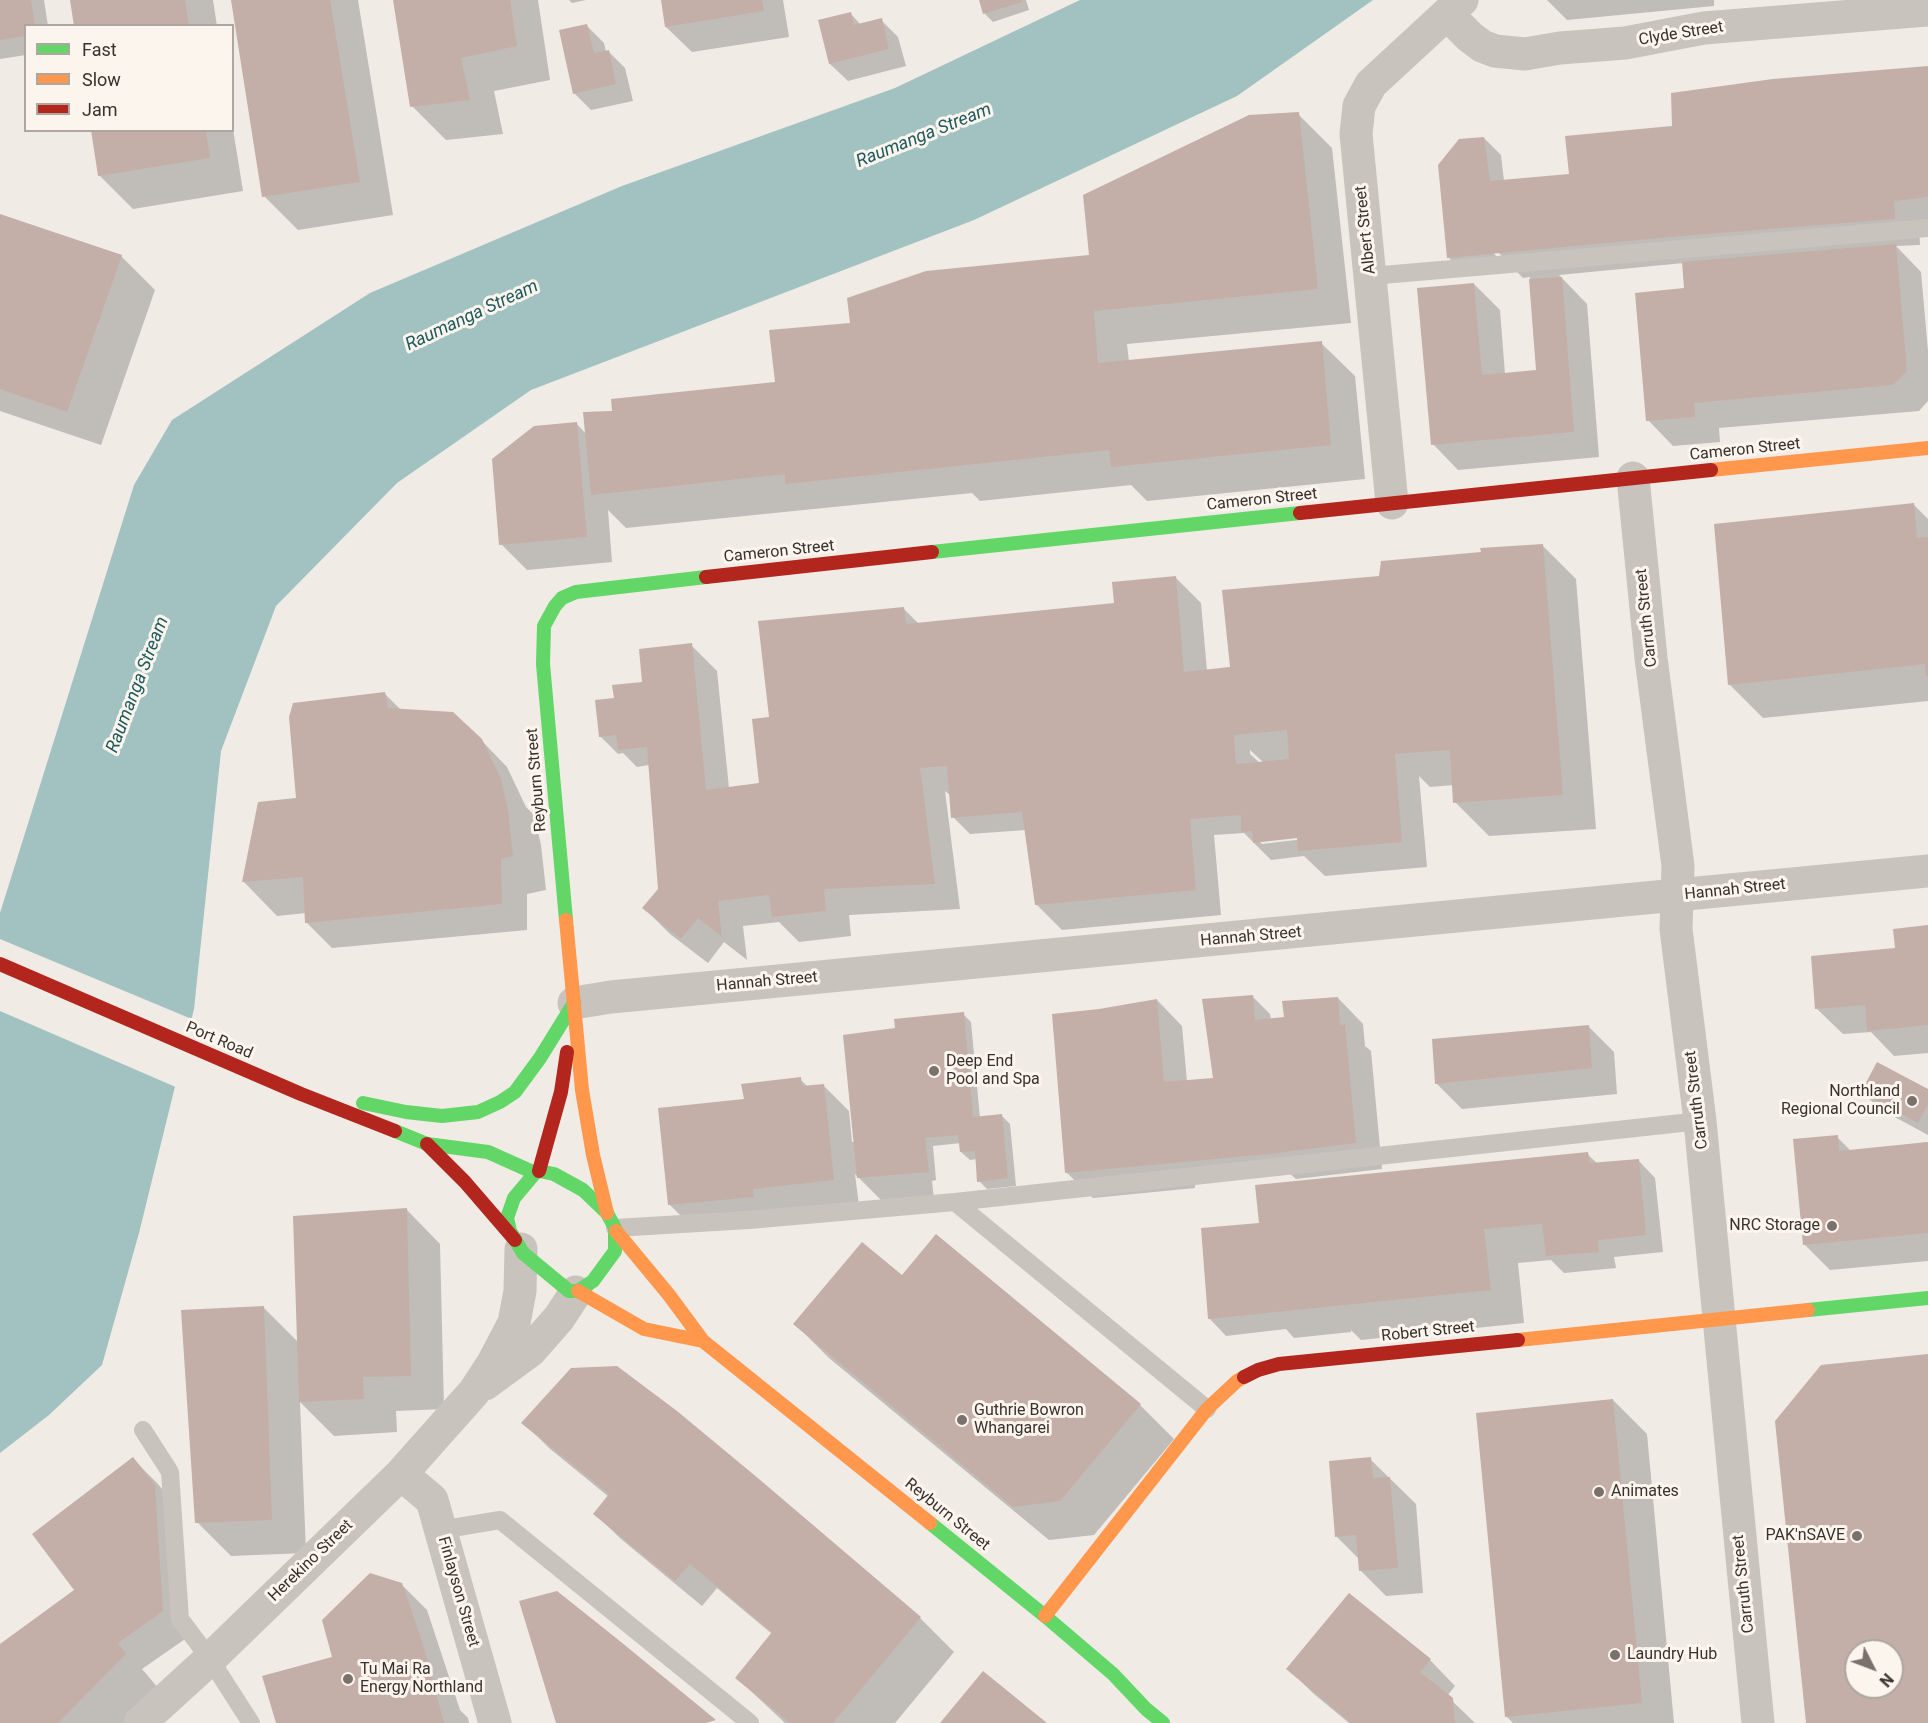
<!DOCTYPE html>
<html>
<head>
<meta charset="utf-8">
<style>
	body { margin:0 }
	#map { position:relative; width:1928px; height:1723px; overflow:hidden; background:#f0ebe5; font-family:Roboto,sans-serif }
	canvas { display:block }
	.legend { position:absolute; left:24px; top:24px; width:210px; height:108px; box-sizing:border-box; background:#fbf5ee; border:2px solid #aea6a0; margin:0; padding:8px 10px; list-style:none; font-size:18px; color:#3b302b }
	.legend li { display:flex; align-items:center; gap:12px; height:30px }
	.legend b { width:30px; border:2px solid #aea6a0 }
	.north { position:absolute; left:1844px; top:1639px; width:60px; height:60px; box-sizing:border-box; background:#fbf5ee; border:2px solid #aea6a0; border-radius:50%; rotate:132deg; font-size:16px; font-weight:700; line-height:24px; text-align:center; color:#3b302b }
	.north::after { content:''; display:block; margin:auto; width:21px; height:27px; background:#7a716c; clip-path:polygon(50% 0,100% 100%,50% 72%,0 100%) }
</style>
</head>
<body>
<div id="map">
<canvas width="1928" height="1723"></canvas>
<ul class="legend">
<li><b style="height:8px;background:#63d668"></b>Fast</li>
<li><b style="height:8px;background:#ff974d"></b>Slow</li>
<li><b style="height:8px;background:#b3261e"></b>Jam</li>
</ul>
<div class="north">N</div>
</div>
<script>
const ctx = document.querySelector('canvas').getContext('2d');
ctx.lineJoin = 'round';
function fill(path, color) {
  ctx.fillStyle = color;
  ctx.fill(path, 'evenodd');
}
function shape(rows) {
  const path = new Path2D();
  for (const r of rows) {
    path.moveTo(r[0], r[1]);
    for (let i = 2; i < r.length; i += 2) path.lineTo(r[i], r[i + 1]);
  }
  return path;
}
function strokePath(path, color, width, dash) {
  ctx.strokeStyle = color;
  ctx.lineWidth = width;
  ctx.lineCap = dash ? 'butt' : 'round';
  ctx.setLineDash(dash || []);
  ctx.stroke(path);
}
function drawText(font, color, halo, rows, align = 'center') {
  ctx.font = font + ' Roboto,sans-serif';
  ctx.lineWidth = 6;
  ctx.setLineDash([]);
  ctx.textBaseline = 'middle';
  ctx.strokeStyle = halo;
  ctx.fillStyle = color;
  for (const [text, x, y, turn = 0] of rows) {
    ctx.save();
    ctx.translate(x, y);
    ctx.rotate((+turn || 0) * Math.PI / 180);
    ctx.textAlign = isNaN(turn) ? turn : align;
    if (halo) ctx.strokeText(text, 0, 0);
    ctx.fillText(text, 0, 0);
    ctx.restore();
  }
}
fill(shape([
	[1080,0,1373,0,1237,96,974,220,531,390,397,483,276,606,221,751,194,1009,139,1233,102,1365,49,1415,0,1453,0,913,134,485,172,420,370,293,622,186,895,88]
]), '#a1c2c1');
fill(shape([
	[0,939,194,1020,178,1088,0,1011]
]), '#f0ebe5');
fill(shape([
	[0,0,44,0,48,26,26,26,26,55,0,59],
	[71,0,213,0,217,26,75,26],
	[233,0,358,0,393,215,298,230,264,196],
	[395,0,538,0,550,80,494,91,503,134,446,140,412,106],
	[569,0,586,0,572,3],
	[662,0,783,0,789,37,692,52,666,27],
	[981,0,1026,0,1029,10,993,22,985,14],
	[1547,0,1714,0,1714,6,1567,20],
	[850,13,861,25,881,20,898,37,906,66,848,81,830,64,820,21],
	[587,26,604,43,606,52,608,51,625,68,633,101,591,110,574,93],
	[1928,67,1928,225,1919,226,1920,245,1896,246,1921,272,1928,351,1928,401,1919,411,1719,428,1720,442,1673,446,1648,420,1686,290,1684,263,1559,275,1587,304,1599,457,1458,470,1433,444,1474,284,1500,310,1505,374,1538,372,1530,277,1523,278,1492,246,1489,249,1511,270,1466,275,1449,258,1484,138,1501,155,1504,181,1570,176,1674,128],
	[1298,114,1332,148,1351,323,1127,344,1129,362,1321,343,1355,376,1365,479,1147,501,1131,485,980,501,972,493,626,528,608,510,612,562,527,570,501,544,576,423,586,434,613,413,776,384,852,325,1091,257],
	[232,123,243,191,133,209,99,175,92,130,232,130],
	[0,216,121,256,155,290,101,445,0,411],
	[1914,505,1928,519,1928,701,1763,718,1729,684],
	[1542,545,1576,579,1596,829,1489,836,1455,802,1454,785,1430,787,1419,776,1427,867,1325,876,1304,856,1271,860,1244,833,1214,835,1221,915,1062,930,1036,904,1026,830,970,834,953,817,951,796,945,791,960,909,849,915,851,936,799,942,779,922,743,926,747,960,724,942,708,963,670,934,644,908,659,889,649,765,637,767,623,753,618,754,600,736,615,699,643,683,691,645,717,671,729,788,761,784,771,718,904,609,919,624,1114,604,1175,577,1201,603,1207,671,1230,669,1380,577],
	[1250,750,1264,763,1260,763,1250,754],
	[1304,836,1304,839,1262,844,1259,841],
	[385,694,401,710,481,740,507,767,526,807,534,815,541,845,546,890,527,894,527,930,332,948,306,922,306,913,277,916,244,882,299,799],
	[1928,927,1928,1053,1894,1056,1871,1032,1843,1034,1817,1009],
	[1253,997,1270,1014,1271,1020,1285,1018,1338,998,1363,1024,1365,1046,1371,1051,1382,1169,1296,1179,1287,1171,1195,1179,1195,1188,1093,1198,1067,1173,1099,1011,1157,1000,1182,1026,1187,1082,1214,1080],
	[963,1014,971,1022,980,1118,1002,1116,1010,1124,1016,1186,987,1189,979,1181,977,1159,970,1160,961,1152,961,1143,933,1146,936,1180,932,1181,934,1200,884,1203,855,1174,859,1206,695,1230,669,1204,746,1100,800,1079,808,1087,823,1085,849,1111,852,1142,855,1142,896,1029],
	[1588,1026,1614,1052,1617,1094,1462,1109,1436,1083],
	[1928,1091,1928,1135,1880,1109,1862,1092],
	[1837,1137,1851,1151,1928,1142,1928,1261,1830,1270,1804,1244],
	[1587,1154,1598,1164,1638,1160,1655,1178,1663,1252,1614,1257,1616,1268,1564,1273,1551,1260,1518,1263,1524,1323,1361,1340,1351,1330,1351,1332,1294,1338,1286,1329,1226,1336,1209,1318,1260,1224],
	[407,1210,440,1244,444,1409,396,1411,397,1432,334,1436,300,1402,306,1553,231,1556,197,1522,264,1308,298,1342],
	[902,1277,1140,1405,1174,1439,1094,1535,1049,1540,829,1358,795,1324],
	[1613,1400,1647,1434,1674,1723,1513,1723,1506,1716],
	[676,1412,920,1618,954,1652,895,1723,785,1723,737,1678,772,1634,717,1588,702,1606,621,1539,595,1514,609,1497,549,1448,524,1423],
	[133,1459,158,1484,181,1512,188,1637,142,1669,159,1689,125,1723,0,1723,0,1646,76,1590],
	[1370,1459,1416,1504,1423,1593,1386,1596,1360,1570,1359,1559,1337,1537],
	[401,1584,427,1610,460,1710,468,1718,469,1723,277,1723],
	[1349,1595,1430,1660,1455,1686,1447,1696,1475,1723,1349,1723,1314,1694,1288,1669]
]), '#0003');
fill(shape([
	[0,0,31,0,35,26,26,26,26,36,0,40],
	[70,0,185,0,189,26,74,26],
	[231,0,330,0,360,182,262,197],
	[393,0,510,0,517,46,461,58,470,100,410,107],
	[661,0,762,0,764,11,665,27],
	[979,0,1022,0,1022,2,983,14],
	[851,12,854,25,882,18,889,49,829,64,818,20],
	[587,24,594,53,609,50,616,84,573,94,559,30],
	[1928,66,1928,197,1894,201,1895,219,1681,236,1447,258,1438,165,1459,139,1484,137,1490,181,1569,174,1565,136,1672,126,1671,93,1773,79],
	[1299,112,1318,289,1094,311,1098,363,1322,341,1331,445,1111,467,1109,450,785,484,785,474,591,495,583,412,612,411,611,399,775,382,769,330,850,323,847,298,926,271,1089,255,1083,195,1249,115],
	[91,130,206,130,210,158,98,176],
	[0,214,122,255,67,412,0,389],
	[1896,244,1907,371,1893,385,1694,403,1695,417,1646,421,1635,293,1684,288,1682,262],
	[1562,277,1574,432,1431,445,1417,288,1474,283,1482,375,1536,370,1529,279],
	[577,422,587,537,499,545,492,459,534,426],
	[1914,503,1917,538,1928,537,1928,676,1926,676,1925,664,1728,685,1714,524],
	[1543,544,1563,795,1453,803,1450,750,1395,754,1402,842,1298,851,1297,838,1253,843,1252,831,1241,832,1241,815,1190,819,1196,890,1035,905,1022,812,951,818,947,766,920,768,935,884,824,889,826,911,772,917,769,895,718,901,722,937,698,918,681,939,642,908,658,889,647,747,618,750,616,735,599,737,595,700,614,698,612,685,642,682,639,649,692,643,706,790,759,783,752,719,769,717,758,621,904,607,906,624,1114,603,1112,582,1176,576,1184,672,1230,667,1222,590,1379,576,1381,561,1481,552,1480,548],
	[1287,730,1289,759,1236,764,1234,735],
	[385,692,388,708,453,712,482,739,501,779,508,810,513,856,501,859,502,904,305,923,303,877,242,882,258,802,296,798,289,717,293,703],
	[1928,925,1928,1025,1867,1031,1865,1005,1815,1009,1811,956,1895,948,1893,929],
	[1253,995,1255,1020,1284,1017,1282,1001,1338,997,1340,1025,1345,1024,1356,1143,1268,1154,1065,1173,1052,1014,1099,1009,1157,999,1164,1082,1213,1078,1202,999],
	[964,1012,973,1117,1002,1114,1008,1178,977,1182,975,1151,960,1152,958,1135,925,1138,929,1172,857,1178,843,1035,895,1028,894,1019],
	[1589,1025,1592,1068,1435,1084,1432,1039],
	[1877,1062,1928,1089,1928,1104,1918,1123,1861,1092],
	[801,1077,802,1086,824,1084,834,1180,753,1189,754,1197,668,1205,658,1108,744,1099,741,1084],
	[1838,1135,1839,1151,1928,1142,1928,1233,1803,1245,1793,1139],
	[1588,1152,1590,1163,1639,1159,1646,1235,1598,1240,1599,1252,1546,1256,1542,1224,1484,1229,1491,1290,1208,1319,1201,1228,1259,1223,1255,1185],
	[407,1208,411,1376,363,1377,364,1399,299,1402,293,1216],
	[936,1234,1141,1404,1060,1501,1013,1507,793,1324,862,1242,902,1275],
	[264,1306,272,1520,195,1523,181,1310],
	[1928,1354,1928,1723,1806,1723,1775,1421,1821,1365],
	[1856,1651,1892,1651,1892,1687,1856,1687],
	[617,1366,677,1411,759,1479,921,1617,833,1723,790,1723,735,1678,772,1632,690,1564,675,1581,593,1514,609,1494,521,1423,571,1368],
	[1613,1399,1642,1703,1505,1717,1476,1413],
	[133,1457,155,1485,163,1611,118,1643,126,1654,58,1723,0,1723,0,1644,74,1590,32,1534],
	[1371,1457,1373,1478,1390,1477,1398,1568,1359,1571,1356,1535,1335,1537,1329,1461],
	[370,1573,402,1583,422,1641,444,1723,276,1723,262,1676,332,1657,322,1620],
	[557,1591,621,1642,716,1720,706,1723,556,1723,519,1601],
	[1349,1593,1431,1659,1420,1672,1453,1698,1455,1723,1351,1723,1286,1669],
	[983,1671,1047,1723,940,1723]
]), '#c3afa7');
strokePath(shape([
	[1371,276,1928,228],
	[955,1202,1207,1409],
	[615,1228,749,1220,955,1202,1700,1121],
	[143,1430,170,1472,180,1619,210,1659,251,1723],
	[440,1530,500,1520,750,1723]
]), '#c9c3be', 18);
strokePath(shape([
	[1447,14,1470,37,1482,46,1495,51,1525,54,1560,48,1625,43,1704,28,1928,10],
	[1633,478,1651,658,1678,866,1676,929,1700,1121,1758,1723],
	[1392,503,1356,134,1359,106,1371,84,1462,0],
	[574,1003,611,997,1928,871],
	[485,1384,530,1351,559,1318,576,1292],
	[401,1474,432,1500,495,1723],
	[140,1723,210,1659,401,1474,474,1392,493,1363,514,1323,520,1291,521,1249]
]), '#c9c3be', 33);
strokePath(shape([
	[932,552,1300,513],
	[566,920,543,664,544,626,555,606,562,598,576,592,706,577],
	[363,1103,406,1112,442,1116,478,1112,500,1102,515,1092,540,1058,574,1003],
	[395,1131,427,1144,488,1152,535,1173],
	[539,1171,554,1174,583,1190,607,1213,615,1228,615,1251,593,1281,578,1291,569,1291,523,1253,510,1231,507,1218,514,1198,535,1173,539,1171],
	[1808,1310,1928,1298],
	[930,1523,1045,1616,1113,1674,1146,1709,1163,1723]
]), '#63d668', 14);
strokePath(shape([
	[1711,470,1928,448],
	[566,920,582,1090,593,1155,607,1213],
	[616,1231,669,1295,703,1341,930,1523],
	[578,1291,644,1329,703,1341],
	[1518,1340,1808,1310],
	[1045,1616,1207,1409,1237,1381,1244,1377]
]), '#ff974d', 14);
strokePath(shape([
	[1300,513,1711,470],
	[706,577,932,552],
	[0,964,301,1094,395,1131],
	[427,1144,465,1182,515,1240],
	[539,1171,561,1092,567,1052],
	[1244,1377,1258,1370,1279,1364,1518,1340]
]), '#b3261e', 14);
for (const [x, y, r, color] of [
	[934,1071,6,"#7a716c"],
	[1912,1101,6,"#7a716c"],
	[1832,1226,6,"#7a716c"],
	[962,1420,6,"#7a716c"],
	[1599,1492,6,"#7a716c"],
	[1857,1536,6,"#7a716c"],
	[1615,1655,6,"#7a716c"],
	[348,1679,6,"#7a716c"]
]) {
  const dot = new Path2D();
  dot.arc(x, y, r, 0, 2 * Math.PI);
  ctx.fillStyle = color;
  ctx.fill(dot);
  strokePath(dot, '#fbf5ee', 2);
}
drawText('16px', '#3b302b', '#fbf5ee', [
	["Clyde Street",1681,34,-9],
	["Albert Street",1366,230,-96],
	["Cameron Street",1745,450,-6],
	["Cameron Street",1262,500,-6],
	["Cameron Street",779,552,-6],
	["Carruth Street",1647,618,-96],
	["Reyburn Street",537,780,-95],
	["Hannah Street",1735,890,-6],
	["Hannah Street",1251,937,-5],
	["Hannah Street",767,982,-5],
	["Port Road",219,1041,23],
	["Carruth Street",1697,1100,-97],
	["Robert Street",1428,1332,-6],
	["Reyburn Street",947,1515,39],
	["Herekino Street",311,1561,-44],
	["Carruth Street",1744,1584,-96],
	["Finlayson Street",458,1592,74]
]);
drawText('16px', '#3b302b', '#fbf5ee', [
	["Deep End",946,1062],
	["Pool and Spa",946,1080],
	["Northland",1900,1092,"right"],
	["Regional Council",1900,1110,"right"],
	["NRC Storage",1820,1226,"right"],
	["Guthrie Bowron",974,1411],
	["Whangarei",974,1429],
	["Animates",1611,1492],
	["PAK'nSAVE",1845,1536,"right"],
	["Laundry Hub",1627,1655],
	["Tu Mai Ra",360,1670],
	["Energy Northland",360,1688]
], 'left');
drawText('italic 18px', '#1f5a5e', '#fbf5ee', [
	["Raumanga Stream",924,136,-22],
	["Raumanga Stream",472,316,-25],
	["Raumanga Stream",138,685,-69]
]);
</script>
</body>
</html>
